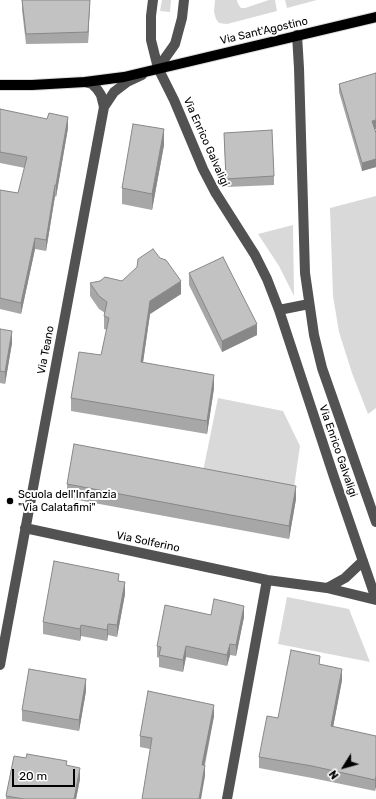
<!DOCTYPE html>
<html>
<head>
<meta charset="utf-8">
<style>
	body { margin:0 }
	#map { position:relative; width:376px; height:799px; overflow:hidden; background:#fff; font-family:Rubik,sans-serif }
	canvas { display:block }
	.north { position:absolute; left:324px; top:747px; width:40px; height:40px; -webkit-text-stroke:3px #fff; paint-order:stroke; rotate:233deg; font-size:11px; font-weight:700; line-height:16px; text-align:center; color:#000 }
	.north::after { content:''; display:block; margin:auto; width:14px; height:18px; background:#000; clip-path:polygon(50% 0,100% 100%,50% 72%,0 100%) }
	.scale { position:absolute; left:12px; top:769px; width:63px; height:18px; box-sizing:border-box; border:2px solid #000; border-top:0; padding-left:5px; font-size:12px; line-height:14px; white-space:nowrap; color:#000; -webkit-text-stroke:3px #fff; paint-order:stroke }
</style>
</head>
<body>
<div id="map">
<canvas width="376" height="799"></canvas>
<div class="north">N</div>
<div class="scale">20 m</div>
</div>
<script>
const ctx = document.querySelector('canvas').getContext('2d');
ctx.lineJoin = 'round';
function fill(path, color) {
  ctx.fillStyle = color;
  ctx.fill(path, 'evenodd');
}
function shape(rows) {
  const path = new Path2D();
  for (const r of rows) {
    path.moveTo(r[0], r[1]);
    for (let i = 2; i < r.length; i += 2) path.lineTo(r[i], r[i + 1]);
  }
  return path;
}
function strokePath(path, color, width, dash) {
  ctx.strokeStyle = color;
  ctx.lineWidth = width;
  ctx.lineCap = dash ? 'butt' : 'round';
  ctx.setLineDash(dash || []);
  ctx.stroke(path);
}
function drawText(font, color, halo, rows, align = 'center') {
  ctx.font = font + ' Rubik,sans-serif';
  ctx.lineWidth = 4;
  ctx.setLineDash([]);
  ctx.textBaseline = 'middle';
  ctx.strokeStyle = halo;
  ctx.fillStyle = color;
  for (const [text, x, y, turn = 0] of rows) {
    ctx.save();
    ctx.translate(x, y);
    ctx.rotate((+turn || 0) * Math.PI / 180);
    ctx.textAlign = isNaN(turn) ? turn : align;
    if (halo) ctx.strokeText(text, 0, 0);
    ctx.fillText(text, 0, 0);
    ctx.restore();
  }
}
fill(shape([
	[162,0,171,0,170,12,160,11],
	[215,0,237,0,238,4,241,8,245,8,269,0,275,0,277,11,227,24,219,23,216,19,214,12],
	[285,0,317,0,287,8],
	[376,196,376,408,368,414,352,373,339,332,333,296,330,208],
	[293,225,294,296,279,266,258,234],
	[218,398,283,411,300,446,293,494,202,476],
	[287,597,349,609,370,662,278,644]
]), '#d9d9d9');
const major = shape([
	[0,85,32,85,85,82,124,77,376,17]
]);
strokePath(major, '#dbdbdb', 12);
strokePath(shape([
	[153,0,151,16,151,40,158,68,174,100,203,169,215,192,255,255,267,279,279,310,334,477,376,599],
	[297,35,299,68,305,273,314,335,322,368,376,522],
	[158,68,175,44,182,18,184,0],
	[85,82,92,84,97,89,101,95,104,107],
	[279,310,309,304],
	[25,528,267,580,327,588,376,600],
	[327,588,345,578,363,561],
	[0,665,104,107,114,92,127,82,142,75],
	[227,799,267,580]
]), '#525252', 10);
strokePath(major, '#000', 10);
fill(shape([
	[22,0,90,0,88,43,26,44,22,10],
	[339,84,375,129,376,133,376,167,362,171,339,92],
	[0,109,68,128,56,197,55,196,46,251,35,249,21,314,0,309,0,190,18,193,25,168,0,163],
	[224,133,274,176,274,185,226,187],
	[164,145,152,210,122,204,122,188],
	[189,273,257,335,222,352,189,285],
	[90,283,181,294,150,314,143,363,214,388,207,434,71,411,71,398,101,355,107,330,104,329,104,316,105,313,99,309,90,296],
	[0,329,12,343,5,384,0,383],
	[67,484,296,499,289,539,67,498],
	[119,581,125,594,117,637,108,635,107,641,81,636,80,641,43,634,43,622],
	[211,615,244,617,236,656,230,655,227,666,186,657,183,672,159,667,159,658,157,657,157,646],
	[320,664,342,680,333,727,376,736,375,791,312,778,259,768,259,757,278,718],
	[86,691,79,731,22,721,22,710],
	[214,716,205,765,205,776,150,749,140,747,140,736],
	[67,765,80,779,76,799,6,799,6,796]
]), '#a7a7a7');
fill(shape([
	[90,0,88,43,88,32],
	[68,117,68,128,56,197,56,185],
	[376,120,376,129,372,130,372,121],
	[164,129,164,145,152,210,152,194],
	[376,159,376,167,362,171,362,163],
	[55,185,55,196,46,251,46,240],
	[35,238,35,249,21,314,21,303],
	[181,281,181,294,150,314,141,375,141,362,150,301],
	[257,324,257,335,222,352,222,341],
	[12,331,12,343,5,384,5,372],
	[214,375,214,388,207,434,207,421],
	[296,486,296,499,289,539,289,526],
	[125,582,125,594,117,637,117,625],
	[244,606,244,617,236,656,236,645],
	[108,624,108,635,107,641,107,630],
	[81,625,81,636,80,641,80,629],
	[230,644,230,655,227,666,227,655],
	[186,646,186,657,183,672,183,660],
	[342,669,342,680,331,738,331,726],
	[86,679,86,691,79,731,79,720],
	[214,705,214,716,202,776,202,765],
	[205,765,205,776,201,799,199,799],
	[80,768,80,779,76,799,74,799],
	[376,776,376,787,375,791,375,780]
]), '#888');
const building = shape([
	[22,0,90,0,88,32,26,34,22,0],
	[376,73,376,120,372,121,376,133,376,159,362,163,339,84,376,73],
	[0,109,47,119,49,113,68,117,56,185,55,185,46,240,35,238,21,303,0,298,0,190,18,193,27,157,0,152,0,109],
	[133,124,164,129,152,194,122,188,133,124],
	[272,130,274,176,226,179,224,133,272,130],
	[153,249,160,258,166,260,181,281,150,301,141,362,214,375,207,421,71,398,79,352,101,355,109,318,104,316,107,302,99,296,90,283,100,281,105,277,122,281,137,267,138,259,153,249],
	[223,257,257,324,222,341,189,273,223,257],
	[0,329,12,331,5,372,0,371,0,329],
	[74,444,296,486,289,526,67,484,74,444],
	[54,561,119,574,118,581,125,582,117,625,108,624,107,630,81,625,80,629,43,622,54,561],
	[214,599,244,606,236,645,230,644,227,655,186,646,183,660,159,655,161,647,157,646,165,605,211,615,214,599],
	[291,650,320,656,319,664,342,669,331,726,376,736,376,776,375,780,312,766,259,757,267,716,278,718,291,650],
	[29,669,86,679,79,720,22,710,29,669],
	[148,691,214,705,202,765,205,765,199,799,142,799,152,738,140,736,148,691],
	[27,754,67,761,66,765,80,768,74,799,24,799,6,796,14,756,26,758,27,754]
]);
fill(building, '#c2c2c2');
strokePath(building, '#888', 1);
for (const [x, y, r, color] of [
	[10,501,4,"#000"]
]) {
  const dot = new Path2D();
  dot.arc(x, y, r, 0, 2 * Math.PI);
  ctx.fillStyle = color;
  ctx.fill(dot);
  strokePath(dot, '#fff', 1.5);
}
drawText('11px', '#000', '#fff', [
	["Via Sant'Agostino",264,31,-13],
	["Via Enrico Galvaligi",206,142,66],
	["Via Teano",46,350,-79],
	["Via Enrico Galvaligi",338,451,71],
	["Via Solferino",148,542,12]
]);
drawText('11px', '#000', '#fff', [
	["Scuola dell'Infanzia",18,495],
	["\"Via Calatafimi\"",18,508]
], 'left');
</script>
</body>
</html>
